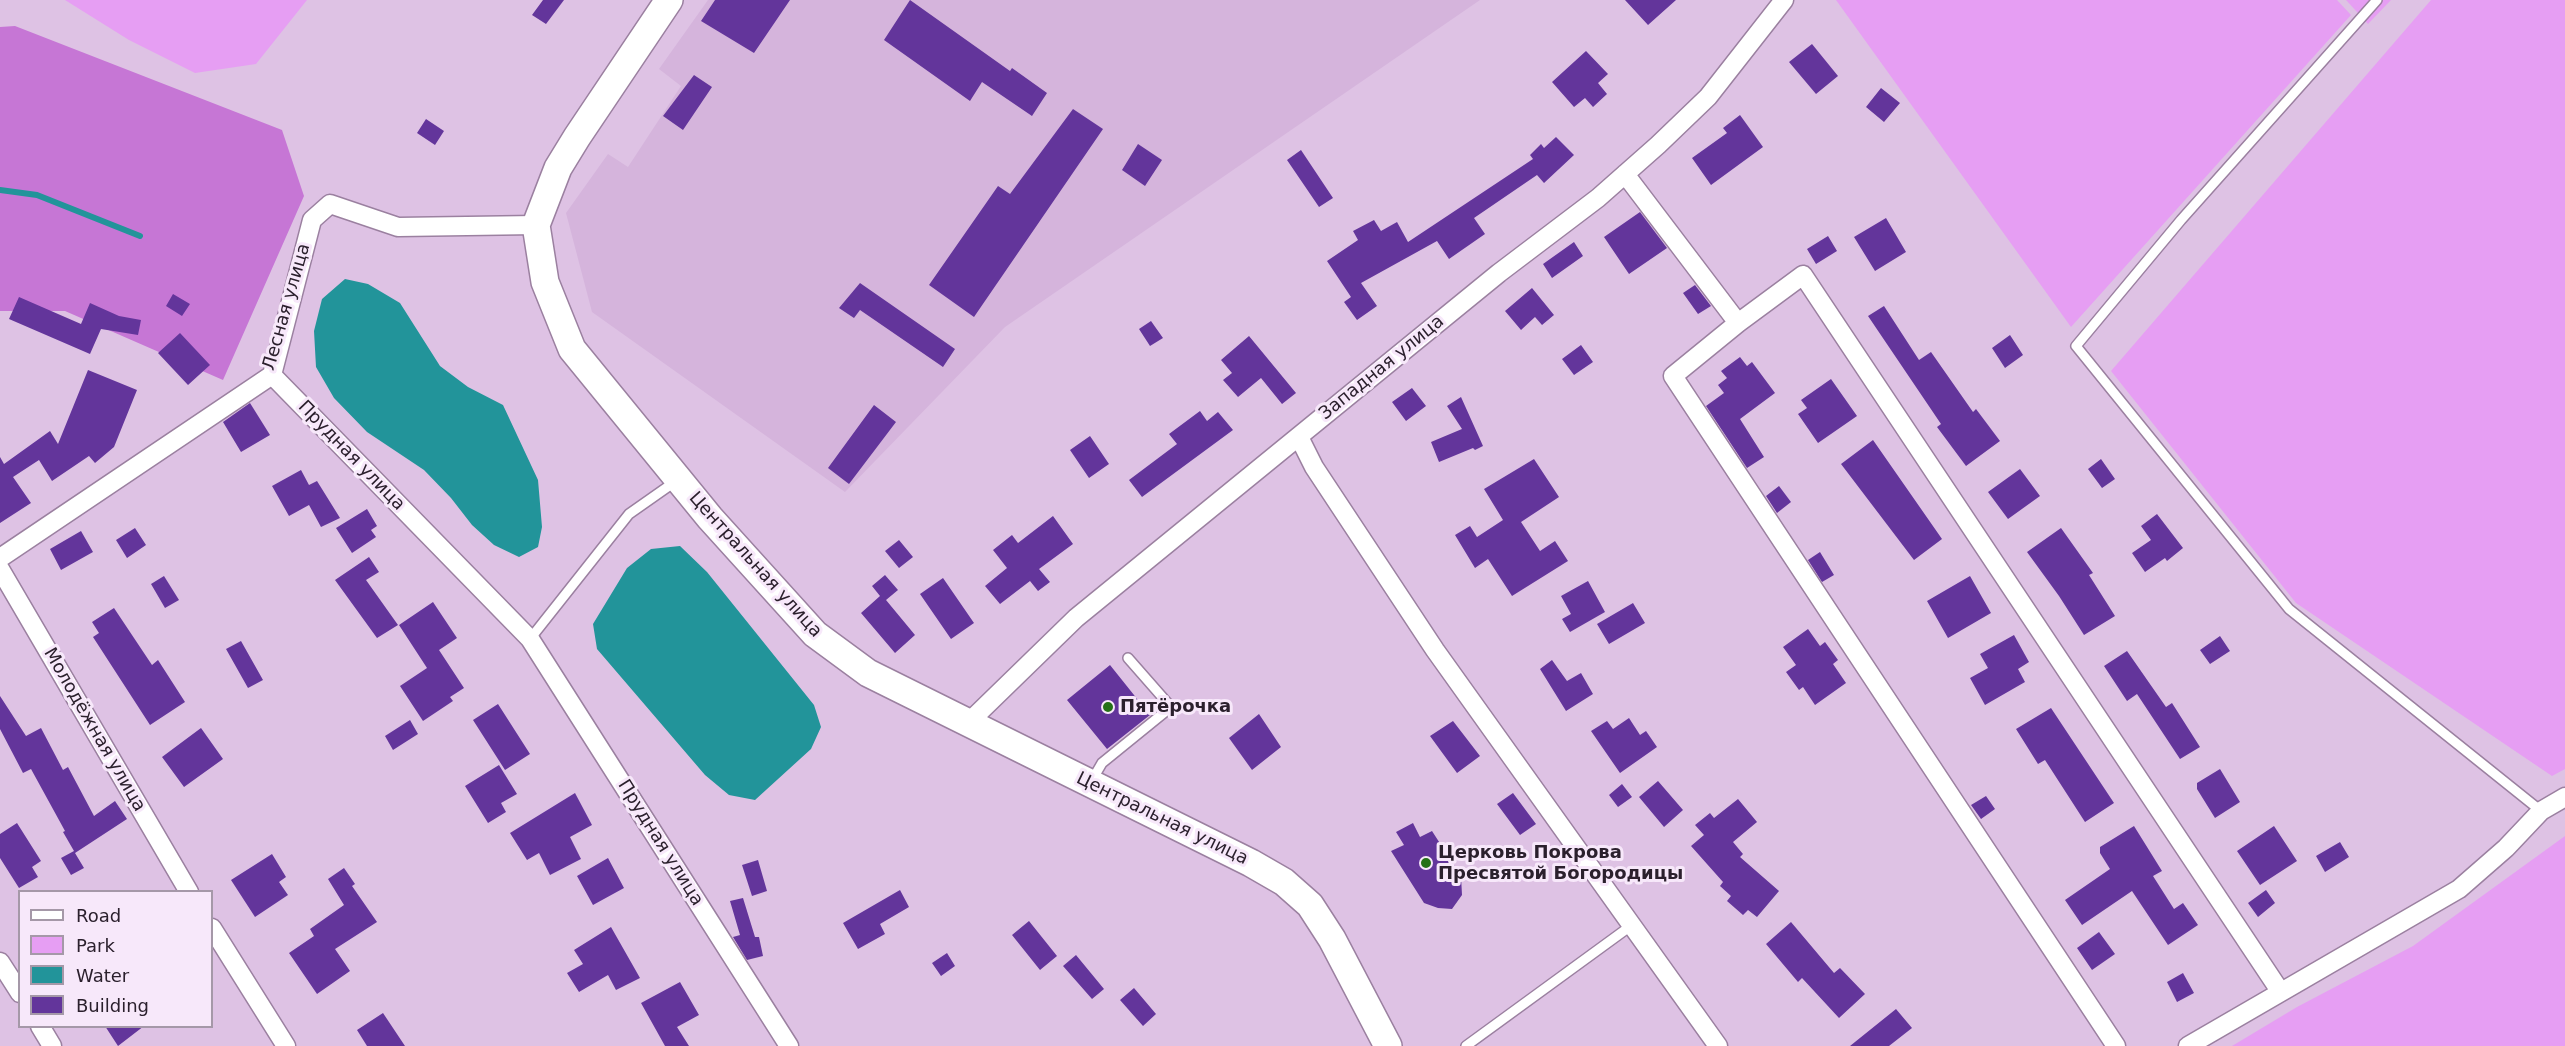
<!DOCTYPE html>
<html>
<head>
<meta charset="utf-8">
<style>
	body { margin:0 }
	#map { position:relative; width:2565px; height:1046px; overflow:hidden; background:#dec2e4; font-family:"DejaVu Sans",sans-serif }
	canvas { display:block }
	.legend { position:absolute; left:18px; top:890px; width:195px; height:138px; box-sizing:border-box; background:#f7e8fa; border:2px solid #a598a8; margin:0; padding:8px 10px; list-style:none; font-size:18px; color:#2b202d }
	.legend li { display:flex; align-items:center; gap:12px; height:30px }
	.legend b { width:30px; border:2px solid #a598a8 }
</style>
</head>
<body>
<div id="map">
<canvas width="2565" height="1046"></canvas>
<ul class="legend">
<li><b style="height:8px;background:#fff"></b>Road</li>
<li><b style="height:16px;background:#e69ef3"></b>Park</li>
<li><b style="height:16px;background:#22949a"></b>Water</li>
<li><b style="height:16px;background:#63359b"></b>Building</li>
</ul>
</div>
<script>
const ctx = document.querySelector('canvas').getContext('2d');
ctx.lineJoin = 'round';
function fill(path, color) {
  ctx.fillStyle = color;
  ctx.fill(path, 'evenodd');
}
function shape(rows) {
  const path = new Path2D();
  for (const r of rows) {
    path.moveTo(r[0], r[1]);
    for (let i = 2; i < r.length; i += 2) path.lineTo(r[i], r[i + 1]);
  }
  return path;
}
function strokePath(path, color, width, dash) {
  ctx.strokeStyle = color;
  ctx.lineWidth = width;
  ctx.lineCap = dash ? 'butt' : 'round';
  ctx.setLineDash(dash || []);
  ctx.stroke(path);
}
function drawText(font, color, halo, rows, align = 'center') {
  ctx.font = font + ' "DejaVu Sans",sans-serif';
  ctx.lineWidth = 6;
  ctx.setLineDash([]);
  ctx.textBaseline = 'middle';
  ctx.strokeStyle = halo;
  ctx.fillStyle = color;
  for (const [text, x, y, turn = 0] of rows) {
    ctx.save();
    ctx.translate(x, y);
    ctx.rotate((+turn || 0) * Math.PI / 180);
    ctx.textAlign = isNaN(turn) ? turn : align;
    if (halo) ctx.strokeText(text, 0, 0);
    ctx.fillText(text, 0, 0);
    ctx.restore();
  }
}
fill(shape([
	[708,0,1480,0,1005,327,845,492,592,312,566,213,608,154,628,167,681,86,659,69]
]), '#d5b4dc');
fill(shape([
	[65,0,307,0,256,64,195,73,129,40],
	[1836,0,2337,0,2351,15,2071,327],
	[2346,0,2391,0,2368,24],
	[2431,0,2565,0,2565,769,2552,776,2296,603,2111,371],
	[2565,836,2565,1046,2232,1046,2297,1007,2413,946]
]), '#e69ef3');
fill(shape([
	[15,26,282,130,304,196,223,380,65,311,0,311,0,27]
]), '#c676d5');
fill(shape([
	[345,279,368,284,400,303,440,366,468,387,503,405,538,480,542,527,538,547,519,557,494,545,472,525,451,498,424,470,367,432,334,398,316,367,314,331,322,299],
	[680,546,707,572,814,705,821,727,811,749,755,800,729,795,705,775,597,649,593,624,627,568,651,549]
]), '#22949a');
strokePath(shape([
	[0,190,37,195,140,236]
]), '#22949a', 6);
fill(shape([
	[543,0,564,0,546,24,532,15],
	[715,0,790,0,754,53,701,21],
	[910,0,1010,71,1012,68,1047,93,1032,116,982,82,970,101,884,40],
	[1625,0,1676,0,1648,25],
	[1812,44,1838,76,1816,94,1789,62],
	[1586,51,1608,74,1598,83,1607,94,1593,107,1585,98,1574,107,1552,82],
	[694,75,712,87,683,130,663,116],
	[1881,88,1900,103,1884,122,1866,107],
	[1073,109,1103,129,974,317,929,285,998,186,1010,194],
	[1740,115,1763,147,1711,185,1692,158,1727,133,1723,128],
	[426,119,444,131,435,145,417,133],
	[1556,137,1574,155,1544,183,1537,175,1474,218,1485,234,1449,259,1437,241,1361,283,1377,306,1357,320,1344,302,1351,297,1327,261,1358,240,1353,231,1374,220,1381,231,1397,222,1408,242,1533,159,1530,155,1541,144,1544,148],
	[1138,144,1162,160,1145,186,1122,170],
	[1301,150,1333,198,1319,207,1287,160],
	[1640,212,1667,248,1629,274,1604,237],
	[1886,218,1906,252,1875,271,1854,237],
	[1828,236,1837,251,1816,264,1807,249],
	[1574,242,1583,256,1552,278,1543,264],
	[860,283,955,349,943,367,860,310,854,318,839,308],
	[1695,285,1711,306,1698,314,1683,293],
	[1532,288,1554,315,1542,325,1535,317,1521,330,1505,311],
	[173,294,190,304,182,316,166,306],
	[19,297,81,324,90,303,119,316,141,320,138,335,101,329,90,354,9,319],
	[1884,306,1919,360,1931,352,1973,412,1976,409,2000,441,1966,466,1937,427,1941,424,1868,316],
	[1151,321,1163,338,1150,346,1139,329],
	[180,333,210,365,188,385,158,353],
	[2010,335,2023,355,2005,368,1992,348],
	[1249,336,1296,393,1282,404,1261,378,1238,397,1223,380,1232,373,1221,360],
	[1581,345,1593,362,1574,375,1562,359],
	[1740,357,1747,366,1752,362,1775,393,1740,419,1764,457,1747,468,1706,406,1724,393,1718,385,1727,378,1721,371],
	[88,370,137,390,114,447,95,463,89,456,52,481,39,460,13,477,31,503,0,523,0,457,4,464,50,431,58,444],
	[1831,379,1857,416,1818,443,1798,414,1807,408,1801,400],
	[1412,388,1426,406,1406,421,1392,402],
	[1461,397,1483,446,1475,450,1473,448,1439,462,1431,442,1462,429,1447,406],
	[250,403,270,435,241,452,223,422],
	[874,405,896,422,849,484,828,468],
	[1200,411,1207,421,1218,412,1233,430,1142,497,1129,480,1177,444,1169,434],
	[1090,436,1109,464,1089,478,1070,450],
	[1873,440,1942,539,1914,560,1841,464],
	[1534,459,1559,497,1521,522,1540,551,1555,541,1568,561,1512,596,1488,559,1475,568,1455,535,1470,526,1477,537,1503,520,1484,489],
	[2101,459,2115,479,2102,488,2088,469],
	[2020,469,2040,496,2008,519,1988,492],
	[301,470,309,485,317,481,340,518,321,527,309,505,289,516,272,486],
	[1779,486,1791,502,1777,513,1766,496],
	[367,509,377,526,371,530,376,537,352,553,336,528],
	[2157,514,2183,548,2167,561,2165,558,2145,572,2132,553,2151,540,2141,526],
	[1053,516,1073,544,1039,569,1050,582,1038,591,1030,581,1000,604,985,586,1007,568,993,550,1012,535,1018,543],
	[135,528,146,545,127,558,116,540],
	[2061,528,2093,573,2089,575,2115,616,2084,635,2059,596,2027,552],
	[81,531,93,552,61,570,50,549],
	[899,540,913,557,899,568,885,551],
	[1820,552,1834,575,1822,582,1808,560],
	[369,557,379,572,366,580,398,625,377,638,335,580],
	[885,575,898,590,886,600,915,635,895,653,861,613,880,596,872,586],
	[164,576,179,600,165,608,151,584],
	[1970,576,1991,613,1948,638,1927,601],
	[943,578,974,623,951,639,920,594],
	[1588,581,1605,612,1570,632,1562,619,1571,614,1561,596],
	[433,602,457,638,439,650,464,688,450,697,453,701,423,721,400,686,427,668,399,625],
	[1633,603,1645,623,1609,644,1597,624],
	[114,608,152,665,158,660,185,702,150,725,93,637,99,633,92,622],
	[1808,629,1820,646,1825,642,1838,660,1833,664,1846,683,1815,705,1803,687,1799,690,1786,672,1796,665,1783,647],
	[2014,635,2029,662,2018,669,2025,682,1985,705,1970,678,1988,668,1980,654],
	[2220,636,2230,651,2210,664,2200,650],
	[241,641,263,680,248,688,226,649],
	[2127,651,2166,707,2172,703,2200,747,2180,759,2137,694,2127,701,2104,666],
	[1552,660,1567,681,1581,673,1593,694,1566,711,1540,669],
	[1110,665,1150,715,1107,749,1067,700],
	[0,696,26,736,41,728,63,770,68,767,94,816,115,801,127,819,75,853,84,868,71,875,61,858,74,851,63,832,65,831,31,769,23,773,0,729],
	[498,704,530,754,505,770,473,720],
	[2051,708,2114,803,2085,822,2045,760,2038,764,2016,729],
	[1259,714,1281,747,1252,770,1229,738],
	[1629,718,1640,735,1646,731,1657,747,1620,773,1591,731,1607,721,1613,729],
	[410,720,418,734,393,750,385,736],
	[1453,721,1480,756,1457,773,1430,736],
	[201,728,223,759,184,787,162,757],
	[499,765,517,794,501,803,506,812,488,823,465,786],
	[2220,769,2240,802,2215,818,2197,789,2197,783],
	[1658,781,1683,810,1664,827,1639,797],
	[1622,784,1632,797,1618,807,1609,795],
	[575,793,592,825,570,837,581,859,550,875,539,853,527,860,510,833],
	[1513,793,1536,824,1520,835,1497,804],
	[1986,796,1995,809,1981,819,1971,805],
	[1738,799,1757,822,1733,842,1743,854,1740,857,1779,891,1757,917,1748,910,1743,915,1727,901,1731,896,1720,886,1723,882,1691,846,1704,835,1695,825,1710,813,1714,818],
	[17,823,41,861,32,867,38,877,19,888,0,858,0,834],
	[1413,823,1420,837,1432,831,1461,876,1462,895,1452,909,1438,908,1424,903,1391,851,1404,845,1396,832],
	[2134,826,2162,871,2153,876,2174,909,2183,903,2198,925,2168,945,2132,891,2082,925,2065,900,2110,869,2100,853,2100,847],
	[2274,826,2297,861,2260,885,2237,851],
	[2340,842,2349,857,2325,872,2316,856],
	[272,854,286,877,279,882,288,895,255,917,231,880],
	[608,858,624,888,593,905,577,876],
	[758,860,767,891,752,896,742,865],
	[344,868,355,884,352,886,377,922,335,949,350,971,317,994,289,953,314,936,310,929,344,905,328,879],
	[900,890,909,907,880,924,885,934,858,949,843,923],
	[2266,890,2275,903,2258,917,2248,903],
	[743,898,755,937,759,937,763,956,747,960,733,937,740,935,730,901],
	[1029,921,1057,956,1040,970,1012,935],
	[1791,922,1834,973,1840,968,1865,994,1839,1018,1802,978,1798,982,1766,944],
	[611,927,640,978,616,990,608,975,579,992,567,973,583,964,574,950],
	[2099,932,2115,954,2092,970,2077,948],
	[947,953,955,966,941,976,932,963],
	[1076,955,1104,989,1092,999,1063,966],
	[2183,973,2194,993,2177,1002,2167,982],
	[680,982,699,1015,677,1027,689,1046,665,1046,641,1003],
	[1134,988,1156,1014,1143,1026,1120,1000],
	[1896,1009,1912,1028,1889,1046,1850,1046],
	[383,1013,405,1046,367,1046,357,1030],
	[105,1026,144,1026,118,1046]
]), '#63359b');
const lane = shape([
	[2377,0,2181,220,2076,346,2289,609,2541,811],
	[530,639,629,514,676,481],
	[1091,782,1102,763,1171,707,1128,658],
	[1466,1046,1632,925]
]);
const street = shape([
	[1625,174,1738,323],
	[272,375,530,639,789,1046],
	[1299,437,1314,467,1435,650,1718,1046],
	[0,558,272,375,312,220,330,204,398,227,536,225],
	[0,569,189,892],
	[967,724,1076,618,1499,273,1598,198,1658,145,1708,97,1784,0],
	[212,928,286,1046],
	[0,962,20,993],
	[40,1026,52,1046],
	[2116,1046,1673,376,1738,323,1803,275,2280,991],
	[2188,1046,2459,889,2506,848,2541,811,2565,797]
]);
const secondary = shape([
	[669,0,577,137,558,168,536,225,545,282,572,349,710,518,815,634,868,673,1251,863,1284,882,1310,905,1332,939,1388,1046]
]);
strokePath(lane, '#9b80a0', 12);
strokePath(street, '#9b80a0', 21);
strokePath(secondary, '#9b80a0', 30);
strokePath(lane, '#fff', 9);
strokePath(street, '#fff', 18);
strokePath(secondary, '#fff', 27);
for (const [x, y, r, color] of [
	[1108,707,6,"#257116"],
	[1426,863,6,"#257116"]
]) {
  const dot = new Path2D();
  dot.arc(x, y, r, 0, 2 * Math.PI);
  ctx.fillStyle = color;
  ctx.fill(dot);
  strokePath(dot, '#f7e8fa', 2);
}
drawText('18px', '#2b202d', '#f7e8fa', [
	["Лесная улица",287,307,-74],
	["Западная улица",1382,368,-39],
	["Прудная улица",351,456,46],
	["Центральная улица",755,565,48],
	["Молодёжная улица",94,730,60],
	["Центральная улица",1162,819,26],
	["Прудная улица",660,843,58]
]);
drawText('bold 18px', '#2b202d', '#f7e8fa', [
	["Пятёрочка",1120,707],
	["Церковь Покрова",1438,853],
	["Пресвятой Богородицы",1438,874]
], 'left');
</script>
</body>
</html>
